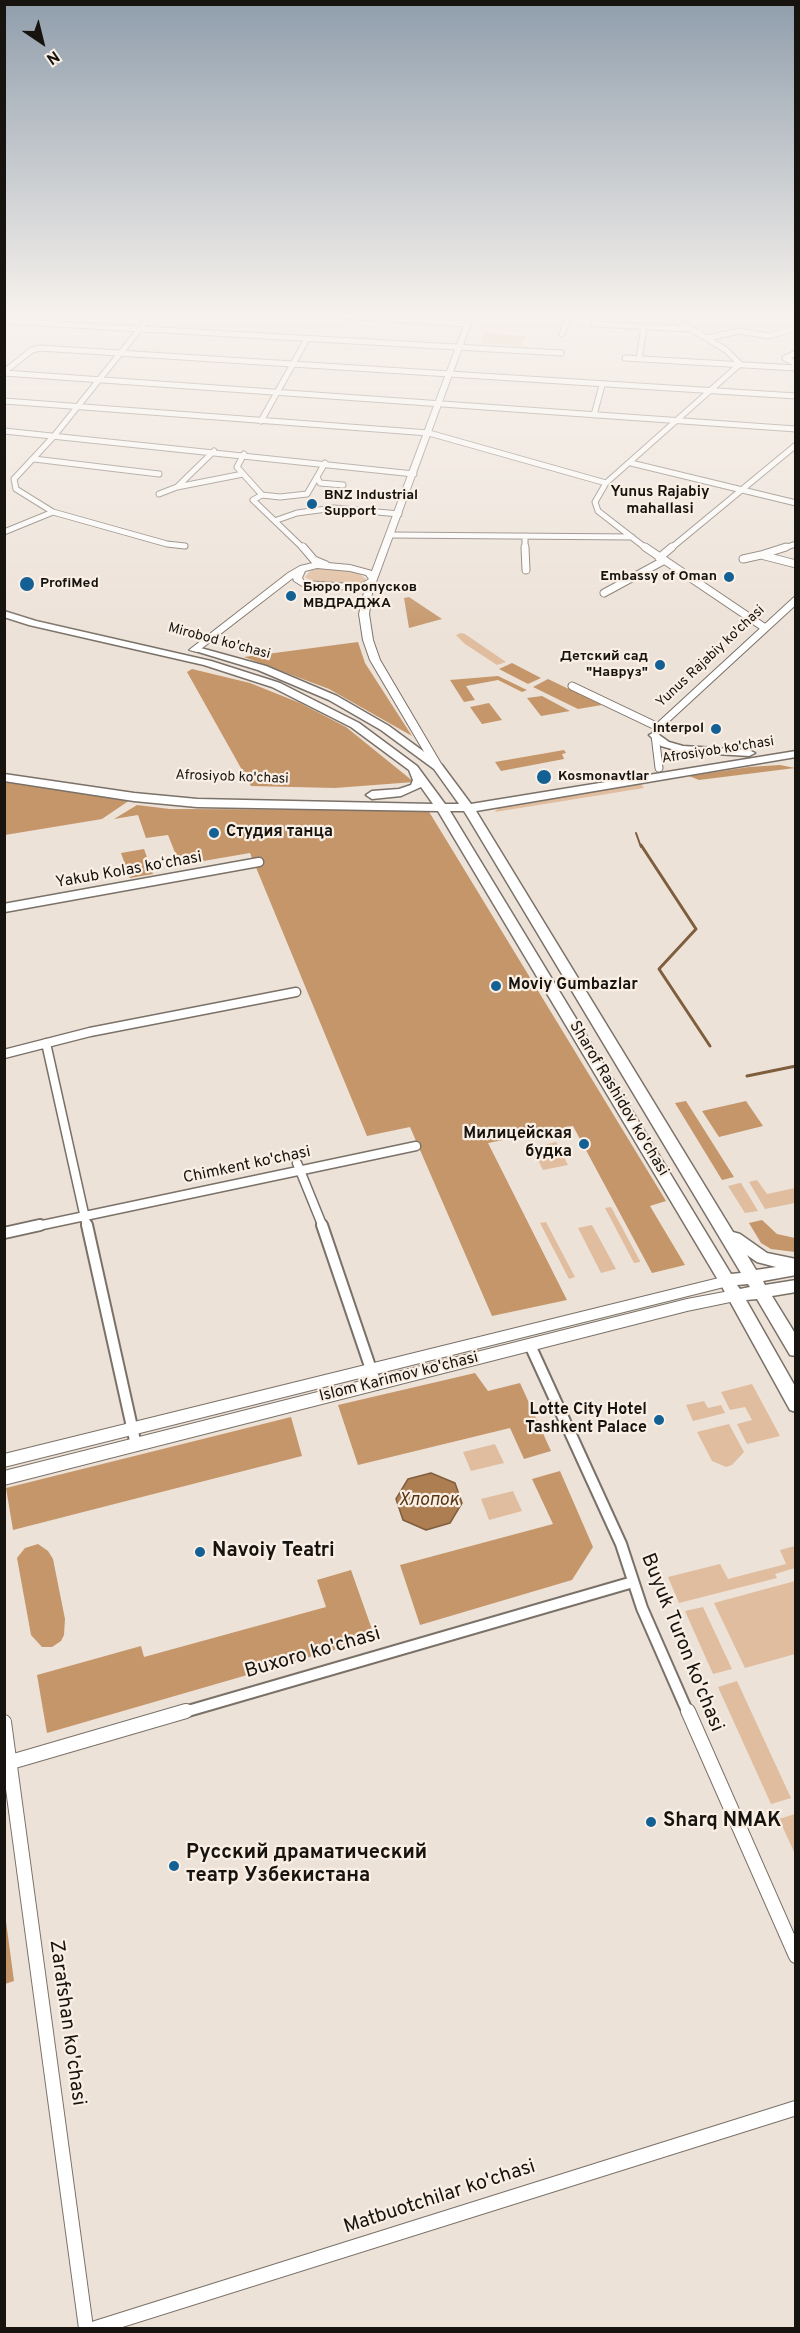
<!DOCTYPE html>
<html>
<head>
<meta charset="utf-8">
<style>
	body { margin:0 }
	#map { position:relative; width:800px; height:2333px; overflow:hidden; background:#ede2d8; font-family:Overpass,sans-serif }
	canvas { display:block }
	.frame { position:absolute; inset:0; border:6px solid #171410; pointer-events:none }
	.north { position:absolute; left:12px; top:12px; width:60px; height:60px; -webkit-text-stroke:4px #faefe5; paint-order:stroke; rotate:145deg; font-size:16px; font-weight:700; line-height:24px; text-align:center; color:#171410 }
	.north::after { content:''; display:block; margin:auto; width:21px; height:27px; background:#171410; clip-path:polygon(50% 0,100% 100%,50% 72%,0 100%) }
</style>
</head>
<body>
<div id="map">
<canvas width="800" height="2333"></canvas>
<div class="frame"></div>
<div class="north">N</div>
</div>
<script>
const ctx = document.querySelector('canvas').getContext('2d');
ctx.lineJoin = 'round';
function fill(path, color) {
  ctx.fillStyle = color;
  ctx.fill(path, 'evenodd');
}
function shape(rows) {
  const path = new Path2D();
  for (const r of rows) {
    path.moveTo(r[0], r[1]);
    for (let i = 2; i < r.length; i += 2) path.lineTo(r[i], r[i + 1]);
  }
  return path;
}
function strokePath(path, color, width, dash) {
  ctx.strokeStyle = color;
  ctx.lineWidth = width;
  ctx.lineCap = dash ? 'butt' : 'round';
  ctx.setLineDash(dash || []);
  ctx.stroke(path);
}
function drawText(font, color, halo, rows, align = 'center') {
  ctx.font = font + ' Overpass,sans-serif';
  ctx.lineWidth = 4.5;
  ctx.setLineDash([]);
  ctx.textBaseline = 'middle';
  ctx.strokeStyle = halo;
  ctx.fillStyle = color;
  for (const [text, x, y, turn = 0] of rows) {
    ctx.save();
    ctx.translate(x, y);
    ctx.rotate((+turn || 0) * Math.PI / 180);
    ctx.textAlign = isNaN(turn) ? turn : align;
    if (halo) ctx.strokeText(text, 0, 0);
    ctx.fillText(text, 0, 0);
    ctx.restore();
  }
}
fill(shape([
	[484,333,526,336,522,346,480,343],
	[322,568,355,571,366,579,361,584,349,585,311,581,305,577,311,570],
	[461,633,465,634,506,662,497,665,465,644,456,635],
	[641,784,644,788,495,812,498,808],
	[556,1142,568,1165,543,1170,532,1148],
	[757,1180,767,1194,795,1188,795,1203,765,1209,749,1182],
	[740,1183,741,1183,758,1211,745,1213,728,1186],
	[611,1207,640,1261,640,1262,634,1263,605,1208],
	[546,1222,575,1277,569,1279,540,1223],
	[592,1225,616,1269,601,1273,578,1228],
	[752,1384,780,1436,747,1444,737,1424,752,1420,745,1407,730,1410,721,1392],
	[704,1401,708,1408,721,1405,725,1413,693,1421,686,1405],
	[729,1424,744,1452,732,1465,726,1467,712,1461,697,1432],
	[495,1444,504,1463,471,1471,463,1452],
	[513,1491,522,1511,489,1520,481,1499],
	[795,1546,795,1568,775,1574,777,1578,679,1603,668,1577,720,1564,728,1579,786,1564,780,1550],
	[795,1581,795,1654,745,1668,714,1603],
	[703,1607,732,1669,713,1674,685,1611],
	[737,1681,791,1798,771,1804,718,1687],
	[795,1814,796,1814,795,1854,779,1819]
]), '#e0bd9e');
fill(shape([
	[409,597,442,619,409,628,404,598],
	[358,642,365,663,412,736,329,689,244,657],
	[512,663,541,678,528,684,499,669],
	[192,669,250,683,300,703,346,727,414,782,335,788,251,786,187,672],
	[498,676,527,690,522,692,498,680,466,686,475,700,464,702,450,680],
	[548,679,602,705,578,709,533,687],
	[542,696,570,711,541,716,527,698],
	[489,703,502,720,482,724,470,707],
	[564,750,566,753,562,754,564,759,501,771,495,762],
	[780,765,795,768,699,780,689,776,749,767],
	[5,781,35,786,130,800,102,819,5,835],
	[137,805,170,809,428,810,666,1201,650,1206,685,1265,652,1273,573,1126,488,1143,567,1300,492,1316,410,1127,367,1136,250,853,180,865,168,835,146,838,138,815,114,819],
	[144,849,153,874,130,878,121,853],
	[686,1101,734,1177,722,1180,675,1103],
	[746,1101,763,1126,719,1137,702,1111],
	[762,1220,777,1234,795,1238,795,1252,771,1249,761,1243,749,1223],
	[475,1373,488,1391,520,1383,551,1451,524,1459,510,1428,358,1465,338,1405],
	[291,1417,302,1456,13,1530,6,1488],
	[560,1471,593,1547,572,1580,420,1625,400,1565,553,1524,532,1479],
	[38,1544,48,1551,53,1559,65,1619,64,1635,61,1641,52,1647,42,1647,31,1635,17,1558,25,1548],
	[351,1570,375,1638,47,1733,37,1675,141,1646,144,1657,326,1607,317,1580],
	[5,1914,14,1981,5,1984,4,1984]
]), '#c5966a');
const water = shape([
	[431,1473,455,1483,462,1503,450,1523,426,1530,403,1520,396,1499,408,1479,431,1473]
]);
fill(water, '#ac7e52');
strokePath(water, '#7f5e3e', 1.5);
strokePath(shape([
	[636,833,641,847]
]), '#7f5e3e', 2);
strokePath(shape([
	[641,845,696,929,659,969,710,1046],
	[747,1076,796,1066]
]), '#7f5e3e', 3);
const streetFar4 = shape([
	[326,315,468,324],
	[668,315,726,350,740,364],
	[4,321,561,353],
	[594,324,691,329],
	[562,334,570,315],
	[707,338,740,331,768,336,796,328],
	[796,353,785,358,796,364],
	[625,358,796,368],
	[639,359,644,327],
	[4,372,32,350,40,348,796,396],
	[4,373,796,429],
	[4,401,429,433,606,483],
	[594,415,602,385],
	[261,421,307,339],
	[4,431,414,474],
	[214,451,177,487,243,474],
	[244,454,237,467,262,495,253,500,304,549],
	[34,459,159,474],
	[631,463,796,503],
	[317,477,320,483,343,485],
	[159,494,177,487],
	[262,495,280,497,307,494,325,463],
	[53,512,167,544,185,546],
	[277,520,297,513,334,508,399,514],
	[4,532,53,512,16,489,14,479,54,436,151,315],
	[392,535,632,537],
	[525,536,525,549],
	[647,549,598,511,595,502,606,483,740,364],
	[670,549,796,445],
	[781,549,796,544]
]);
const streetFar3 = shape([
	[303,547,314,560,326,565],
	[525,547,526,570],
	[645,547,765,628],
	[761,555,786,547],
	[659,558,672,547],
	[743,559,761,555,796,564],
	[604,593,663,561],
	[572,686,658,727],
	[659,768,655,735,658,727,796,600]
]);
const streetFar2 = shape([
	[4,908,259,862],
	[46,1043,87,1227],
	[4,1054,90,1032,296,992],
	[297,1163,323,1227],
	[33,1227,416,1146]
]);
const streetFar1 = shape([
	[87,1225,136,1445],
	[322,1225,376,1384],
	[4,1233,40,1225],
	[530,1345,621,1544,642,1608,688,1713],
	[181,1713,633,1582]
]);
const street = shape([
	[688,1711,796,1956],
	[4,1722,86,2328],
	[4,1764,186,1711],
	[96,2328,796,2108]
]);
const secondary = shape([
	[468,315,474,315,372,593,369,614,373,640,380,660,443,767,438,770,433,767,370,660,363,640,359,614,365,588,351,590,302,586,294,581,293,578,197,652,189,650,288,573,300,566,317,562,350,565,372,571,468,315],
	[317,568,350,571,366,575,369,579,361,584,351,584,304,581,302,578,305,571,317,568],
	[727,1276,732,1277,734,1281,732,1285,4,1467,4,1454,727,1276],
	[735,1290,740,1292,742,1296,740,1300,687,1311,4,1485,4,1471,687,1299,735,1290]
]);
const primary = shape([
	[4,611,36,621,211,661,280,683,359,723,417,766,445,804,459,804,434,769,381,730,329,700,258,670,192,650,197,647,266,666,337,696,389,726,442,765,471,804,796,751,796,757,476,811,733,1232,740,1234,767,1253,796,1259,796,1275,763,1281,765,1285,796,1280,796,1292,772,1296,796,1335,796,1356,790,1355,757,1299,746,1300,796,1388,796,1412,790,1410,721,1285,438,811,197,807,134,801,4,781,4,774,134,793,197,799,433,804,421,787,401,796,372,799,366,795,372,791,399,789,411,785,413,780,409,770,351,727,272,687,204,665,29,625,4,617,4,611],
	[450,811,464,811,469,819,741,1273,731,1274,450,811],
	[747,1255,757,1262,776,1267,756,1270,747,1255],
	[748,1284,750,1287,740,1289,737,1285,748,1284],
	[655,732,669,742,683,746,749,750,755,753,749,756,682,752,661,746,649,735,655,732]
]);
strokePath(streetFar4, '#7a7168', 7);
strokePath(streetFar3, '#7a7168', 9);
strokePath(streetFar2, '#7a7168', 11);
strokePath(streetFar1, '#7a7168', 14);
strokePath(street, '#7a7168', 16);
strokePath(secondary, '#7a7168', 2);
strokePath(primary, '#7a7168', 3);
strokePath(streetFar4, '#fff', 5);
strokePath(streetFar3, '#fff', 7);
strokePath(streetFar2, '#fff', 8);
strokePath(streetFar1, '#fff', 10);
strokePath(street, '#fff', 14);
fill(secondary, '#fff');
fill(primary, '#fff');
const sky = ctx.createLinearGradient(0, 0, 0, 642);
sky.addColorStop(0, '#909eac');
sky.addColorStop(0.49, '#f7f2ed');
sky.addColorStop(1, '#f7f2ed00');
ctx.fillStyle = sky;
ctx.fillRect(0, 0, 800, 642);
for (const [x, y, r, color] of [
	[312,504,6,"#136194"],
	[729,577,6,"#136194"],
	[27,584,8,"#136194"],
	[291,596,6,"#136194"],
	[660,665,6,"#136194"],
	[716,729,6,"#136194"],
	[544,777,8,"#136194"],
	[214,833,6,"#136194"],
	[496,986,6,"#136194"],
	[584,1144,6,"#136194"],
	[659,1420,6,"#136194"],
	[200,1552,6,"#136194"],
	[651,1822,6,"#136194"],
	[174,1866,6,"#136194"]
]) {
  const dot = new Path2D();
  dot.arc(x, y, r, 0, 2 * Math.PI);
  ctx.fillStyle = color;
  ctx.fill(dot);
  strokePath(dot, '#faefe5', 2);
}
drawText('bold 14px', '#171410', '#faefe5', [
	["BNZ Industrial",324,496],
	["Support",324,512],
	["Embassy of Oman",717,577,"right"],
	["ProfiMed",40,584],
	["Бюро пропусков",303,588],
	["МВДРАДЖА",303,604],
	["Детский сад",648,657,"right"],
	["\"Навруз\"",648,673,"right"],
	["Interpol",704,729,"right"],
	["Kosmonavtlar",558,777]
], 'left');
drawText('14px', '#171410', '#faefe5', [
	["Mirobod ko'chasi",219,642,15],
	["Yunus Rajabiy ko'chasi",711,657,-43],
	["Afrosiyob ko'chasi",718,751,-9],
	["Afrosiyob ko'chasi",232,778,2]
]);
drawText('bold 15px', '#171410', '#faefe5', [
	["Yunus Rajabiy",660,493],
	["mahallasi",660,510]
]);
drawText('bold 16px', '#171410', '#faefe5', [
	["Студия танца",226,833],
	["Moviy Gumbazlar",508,986],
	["Милицейская",572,1135,"right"],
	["будка",572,1153,"right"],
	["Lotte City Hotel",647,1411,"right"],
	["Tashkent Palace",647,1429,"right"]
], 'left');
drawText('16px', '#171410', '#faefe5', [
	["Yakub Kolas koʻchasi",129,871,-10],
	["Sharof Rashidov ko'chasi",618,1099,59],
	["Chimkent ko'chasi",247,1166,-12],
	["Islom Karimov ko'chasi",399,1378,-14]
]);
drawText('italic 18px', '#563512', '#faefe5', [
	["Хлопок",429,1501]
]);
drawText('bold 20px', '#171410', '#faefe5', [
	["Navoiy Teatri",212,1552],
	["Sharq NMAK",663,1822],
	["Русский драматический",186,1854],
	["театр Узбекистана",186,1877]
], 'left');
drawText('20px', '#171410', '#faefe5', [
	["Buyuk Turon ko'chasi",681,1643,68],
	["Buxoro ko'chasi",313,1654,-16],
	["Zarafshan ko'chasi",66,2023,82],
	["Matbuotchilar ko'chasi",440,2198,-18]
]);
</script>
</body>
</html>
